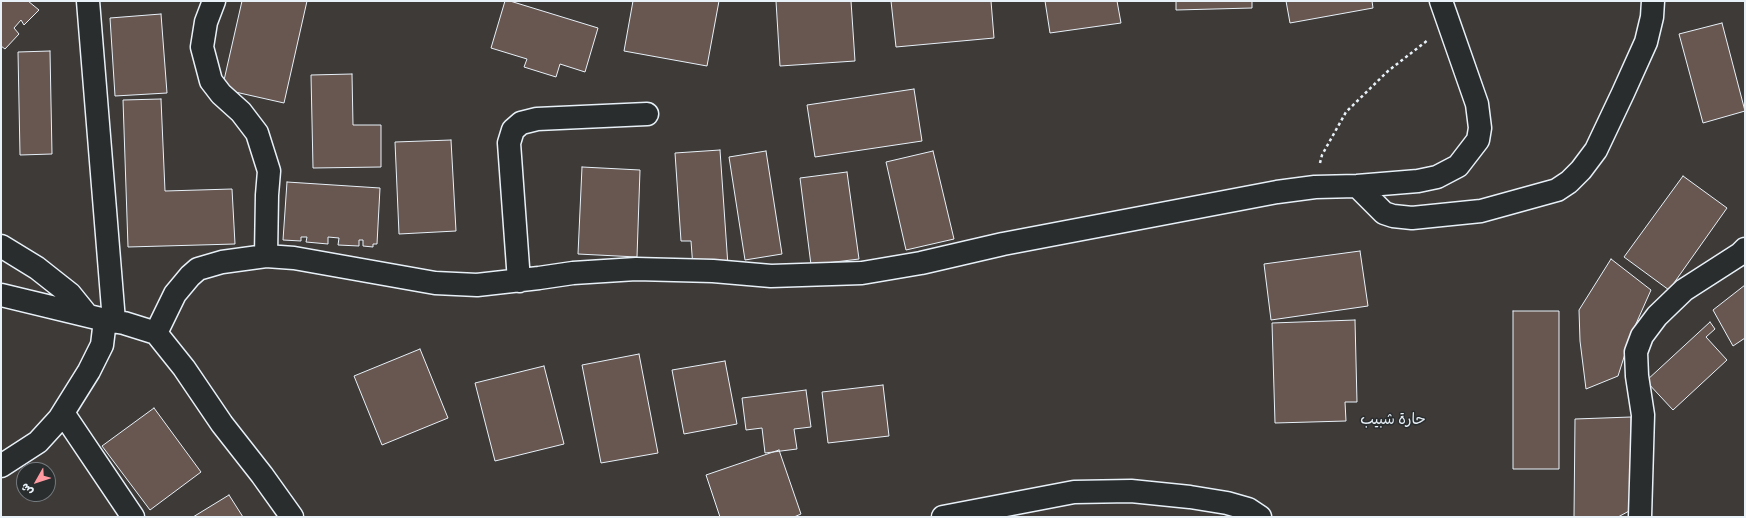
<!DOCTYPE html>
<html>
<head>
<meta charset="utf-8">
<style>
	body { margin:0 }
	#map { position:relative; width:1746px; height:518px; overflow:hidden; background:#3d3a38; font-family:Pangolin,"Playpen Sans Arabic",sans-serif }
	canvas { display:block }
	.frame { position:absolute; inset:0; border:2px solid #e8f1f8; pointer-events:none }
	.north { position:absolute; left:16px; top:462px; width:40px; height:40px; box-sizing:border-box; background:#2a2d2e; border:1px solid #767b7f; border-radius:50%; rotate:231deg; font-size:11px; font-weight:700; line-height:16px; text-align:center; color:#e8f1f8 }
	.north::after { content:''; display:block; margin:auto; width:14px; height:18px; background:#ff9aa2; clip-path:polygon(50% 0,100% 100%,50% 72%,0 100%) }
</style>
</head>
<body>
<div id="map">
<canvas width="1746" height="518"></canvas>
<div class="frame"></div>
<div class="north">ش</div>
</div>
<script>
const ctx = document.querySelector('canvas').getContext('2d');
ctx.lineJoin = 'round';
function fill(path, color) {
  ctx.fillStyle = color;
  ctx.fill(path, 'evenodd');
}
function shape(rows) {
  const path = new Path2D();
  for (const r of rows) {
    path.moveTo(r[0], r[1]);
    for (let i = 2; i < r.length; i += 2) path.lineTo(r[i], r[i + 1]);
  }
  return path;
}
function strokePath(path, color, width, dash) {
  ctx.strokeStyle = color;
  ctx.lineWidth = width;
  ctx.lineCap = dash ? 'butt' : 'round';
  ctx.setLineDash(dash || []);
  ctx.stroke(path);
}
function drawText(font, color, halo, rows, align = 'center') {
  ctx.font = font + ' Pangolin,"Playpen Sans Arabic",sans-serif';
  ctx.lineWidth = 3;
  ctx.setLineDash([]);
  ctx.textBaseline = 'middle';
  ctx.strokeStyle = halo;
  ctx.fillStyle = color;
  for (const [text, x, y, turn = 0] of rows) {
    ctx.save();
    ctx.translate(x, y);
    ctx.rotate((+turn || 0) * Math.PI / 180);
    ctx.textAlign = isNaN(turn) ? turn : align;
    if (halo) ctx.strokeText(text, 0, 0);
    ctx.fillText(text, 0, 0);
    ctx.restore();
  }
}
const building = shape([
	[1,1,28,1,39,10,24,25,21,20,14,28,19,34,5,49,1,46,1,1],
	[242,1,307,1,284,103,222,89,242,1],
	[505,1,510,1,598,28,585,72,560,64,556,77,524,67,527,59,491,48,505,1],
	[633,1,719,1,707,66,624,51,633,1],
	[776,1,851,1,855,61,780,66,776,1],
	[891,1,991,1,994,38,896,47,891,1],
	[1045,1,1117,1,1121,23,1050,33,1045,1],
	[1176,1,1252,1,1252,8,1176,10,1176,1],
	[1286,1,1372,1,1373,8,1290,23,1286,1],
	[161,14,167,93,115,96,110,18,161,14],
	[1722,23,1745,111,1703,123,1679,34,1722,23],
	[50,51,52,154,20,155,18,52,50,51],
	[352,74,353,125,381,125,381,167,313,168,311,75,352,74],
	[914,89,922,141,815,157,807,105,914,89],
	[161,99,165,191,232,189,235,244,128,247,123,100,161,99],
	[451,140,456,231,399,234,395,142,451,140],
	[720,150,728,266,693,268,691,241,681,241,675,153,720,150],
	[766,151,782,254,745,260,729,157,766,151],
	[933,151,954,239,906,250,886,162,933,151],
	[582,167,640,170,637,257,578,254,582,167],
	[847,172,859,259,811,265,800,178,847,172],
	[1683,176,1727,208,1669,290,1624,257,1683,176],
	[287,182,380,188,377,244,373,244,373,247,363,246,363,240,359,240,359,246,338,245,339,238,328,237,328,244,306,242,307,237,301,237,301,241,283,240,287,182],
	[1360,251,1368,306,1271,320,1264,264,1360,251],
	[1611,259,1651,290,1631,335,1618,376,1586,389,1580,341,1579,310,1611,259],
	[1745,285,1745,338,1733,346,1713,310,1745,285],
	[1513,311,1559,311,1559,469,1513,469,1513,311],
	[1355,320,1357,402,1345,402,1346,421,1275,423,1272,323,1355,320],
	[1710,322,1715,329,1706,337,1727,360,1673,410,1646,381,1710,322],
	[420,349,448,418,382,445,354,376,420,349],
	[639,354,658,453,601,463,582,365,639,354],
	[725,361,737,424,684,434,672,370,725,361],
	[544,366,564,444,495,461,475,383,544,366],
	[883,385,889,436,828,443,822,392,883,385],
	[806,390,811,427,794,429,797,449,765,453,762,428,746,430,742,398,806,390],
	[154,408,201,472,150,510,102,446,154,408],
	[1631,417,1631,510,1618,517,1574,517,1575,419,1631,417],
	[779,450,801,514,794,517,720,517,706,475,779,450],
	[229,495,243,517,193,517,229,495]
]);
fill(building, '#685751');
strokePath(building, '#e8f1f8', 1);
const minor = shape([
	[88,1,114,321],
	[214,1,206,22,202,47,211,81,221,94,241,112,257,133,269,171,267,195,266,256],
	[1357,186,1384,213,1393,216,1412,218,1481,211,1557,190,1569,182,1581,170,1596,150,1623,93,1646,42,1652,17,1653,1],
	[1,246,37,268,56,283,70,294,87,315],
	[519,281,509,143,513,130,521,123,537,119,647,114],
	[1,295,105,320,124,323,156,333,184,368,222,424,262,475,292,517],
	[156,333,175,294,190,276,198,269,222,262,266,256,294,258,435,283,477,285,539,278,573,273,636,269,713,271,771,276,862,273,921,263,1003,244,1277,192,1315,187,1357,186,1418,181,1437,177,1458,166,1478,140,1480,128,1477,104,1441,1],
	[63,413,133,517],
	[1,466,38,442,59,419,89,371,102,345,105,320],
	[943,517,1074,492,1131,491,1190,497,1227,503,1248,509,1260,517],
	[1640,517,1643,415,1637,376,1636,352,1642,336,1657,316,1684,290,1740,254,1745,249]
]);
strokePath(minor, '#e8f1f8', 25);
strokePath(shape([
	[1320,163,1322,155,1346,112,1388,71,1428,40]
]), '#e8f1f8', 2.5, [3, 3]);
strokePath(minor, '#2a2d2e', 22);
drawText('15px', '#e8f1f8', '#2a2d2e', [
	["حارة شبيب",1393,420]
]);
</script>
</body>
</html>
